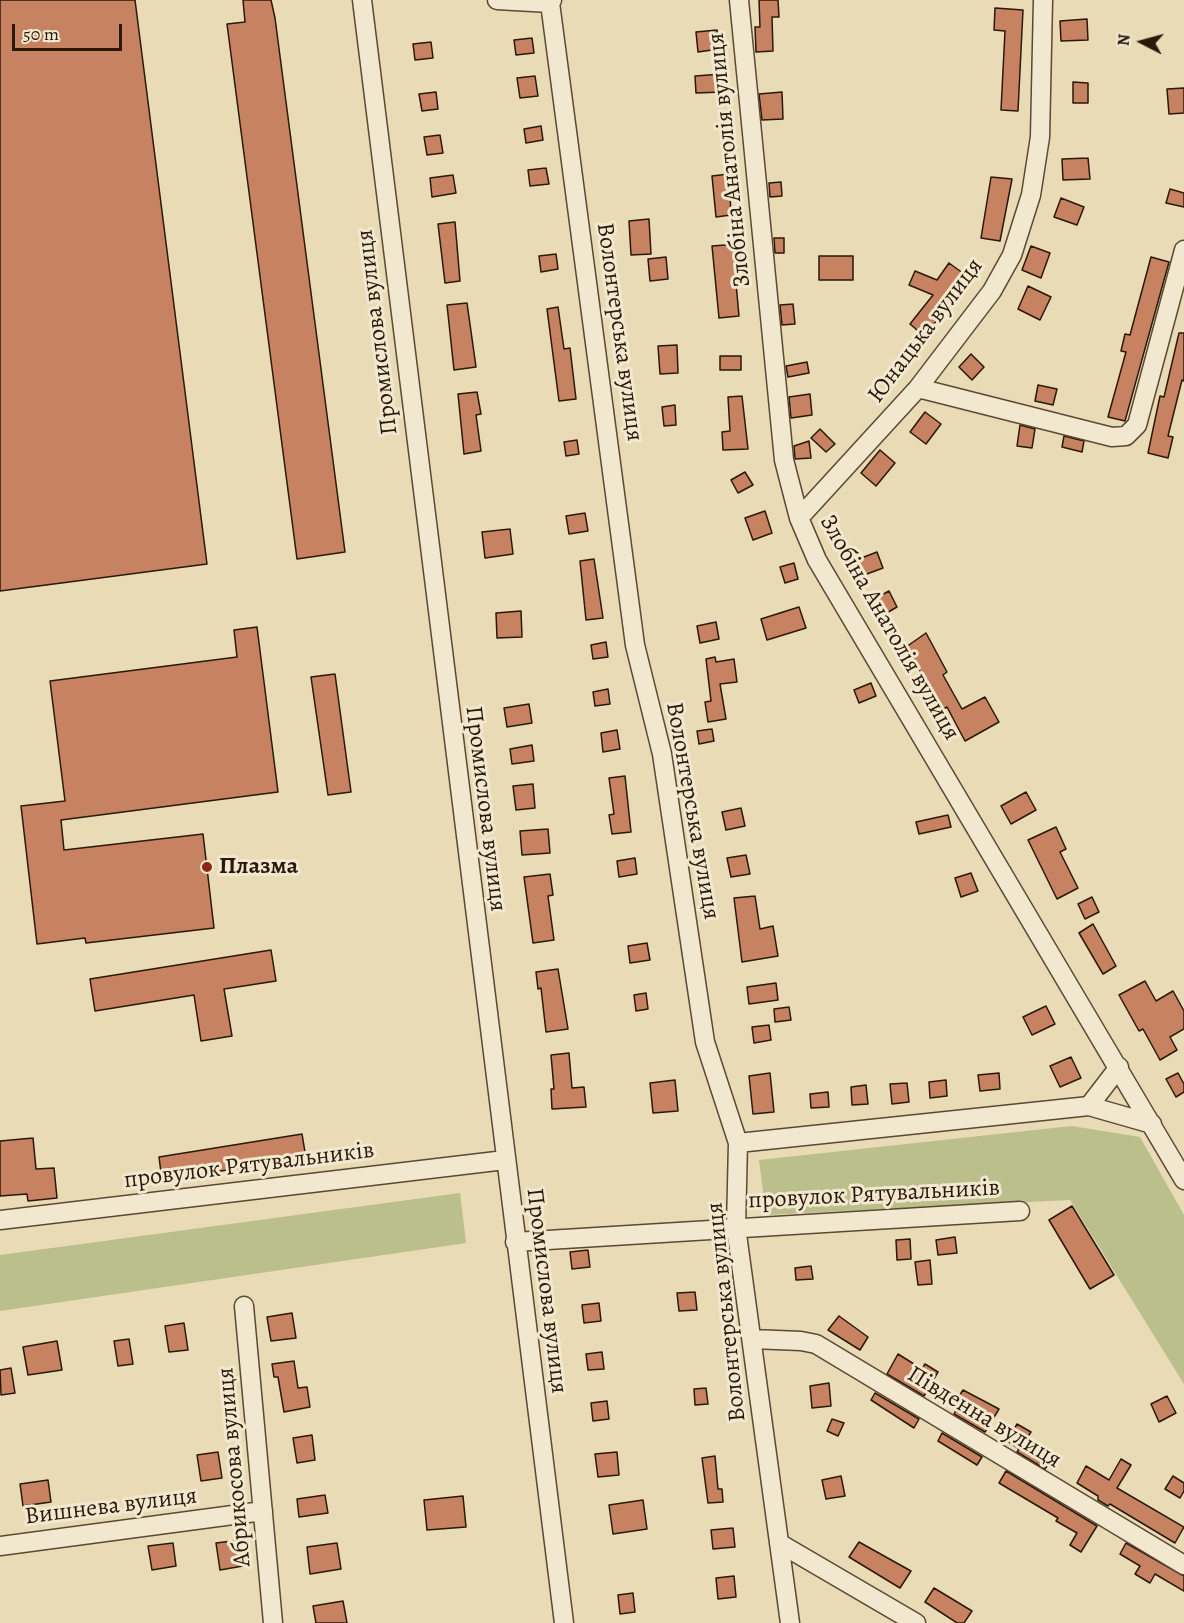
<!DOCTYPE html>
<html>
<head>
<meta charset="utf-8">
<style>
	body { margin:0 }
	#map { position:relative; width:1184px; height:1623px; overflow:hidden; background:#e9dbb5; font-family:Alegreya,serif }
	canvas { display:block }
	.north { position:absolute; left:1112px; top:12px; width:60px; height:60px; -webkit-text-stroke:4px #f1e8cf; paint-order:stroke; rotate:276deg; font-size:16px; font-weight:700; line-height:24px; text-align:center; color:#2a1808 }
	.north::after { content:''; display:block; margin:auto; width:21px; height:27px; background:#2a1808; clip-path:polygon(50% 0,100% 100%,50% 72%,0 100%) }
	.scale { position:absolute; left:12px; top:24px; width:110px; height:27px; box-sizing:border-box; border:3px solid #2a1808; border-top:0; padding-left:8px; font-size:18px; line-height:21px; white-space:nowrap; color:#2a1808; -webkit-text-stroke:4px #f1e8cf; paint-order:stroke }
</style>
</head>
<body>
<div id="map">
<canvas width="1184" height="1623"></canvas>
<div class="north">N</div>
<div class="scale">50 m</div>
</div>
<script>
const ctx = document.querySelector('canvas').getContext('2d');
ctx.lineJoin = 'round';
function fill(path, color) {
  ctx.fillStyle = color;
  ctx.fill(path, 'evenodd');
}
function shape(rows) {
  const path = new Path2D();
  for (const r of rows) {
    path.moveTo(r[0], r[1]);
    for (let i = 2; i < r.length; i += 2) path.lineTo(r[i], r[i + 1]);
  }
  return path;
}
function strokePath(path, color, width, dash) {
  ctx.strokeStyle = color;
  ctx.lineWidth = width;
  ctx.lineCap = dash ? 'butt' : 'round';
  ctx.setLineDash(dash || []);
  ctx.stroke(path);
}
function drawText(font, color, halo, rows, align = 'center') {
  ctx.font = font + ' Alegreya,serif';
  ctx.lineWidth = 6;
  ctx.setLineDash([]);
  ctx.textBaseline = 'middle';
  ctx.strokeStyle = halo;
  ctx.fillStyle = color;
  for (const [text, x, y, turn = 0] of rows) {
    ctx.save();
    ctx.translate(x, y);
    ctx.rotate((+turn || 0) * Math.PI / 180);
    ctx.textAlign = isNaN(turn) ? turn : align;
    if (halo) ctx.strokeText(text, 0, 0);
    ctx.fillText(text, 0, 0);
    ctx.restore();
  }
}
fill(shape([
	[1072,1126,1140,1137,1184,1215,1184,1384,1070,1200,766,1215,759,1160],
	[460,1193,466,1243,0,1311,0,1255]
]), '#babf8b');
const building = shape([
	[0,0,135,0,207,564,0,591,0,0],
	[243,0,271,0,275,18,345,552,297,559,227,24,245,22,243,0],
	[759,0,778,0,779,17,772,17,773,51,756,52,755,27,760,27,759,0],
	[995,8,1023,10,1018,111,1001,110,1005,31,994,30,995,8],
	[1087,19,1088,40,1061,41,1060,21,1087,19],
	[717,30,719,49,698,52,696,32,717,30],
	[532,38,534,53,516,55,514,40,532,38],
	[431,42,433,58,415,60,413,44,431,42],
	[722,74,723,92,696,93,695,76,722,74],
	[535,76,538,96,520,98,517,78,535,76],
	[1073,82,1088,83,1088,103,1073,103,1073,82],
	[1184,88,1184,113,1169,114,1167,89,1184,88],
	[436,92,438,109,422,111,419,94,436,92],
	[782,92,783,119,762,120,759,94,782,92],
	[541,126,543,140,526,143,524,129,541,126],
	[440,135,443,153,427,155,424,137,440,135],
	[1088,158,1090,179,1063,180,1062,159,1088,158],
	[546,168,549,184,530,186,528,170,546,168],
	[729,174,731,215,716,217,712,176,729,174],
	[453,175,456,193,432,197,430,178,453,175],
	[991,177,1012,179,1000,241,981,238,991,177],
	[781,182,782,196,770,197,769,183,781,182],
	[1170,189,1184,193,1184,207,1166,203,1170,189],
	[1061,198,1084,207,1077,225,1054,217,1061,198],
	[649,219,651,254,631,255,629,221,649,219],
	[455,222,460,281,445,283,438,224,455,222],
	[774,238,784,238,784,253,775,253,774,238],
	[739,244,740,272,735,272,739,316,719,318,712,246,739,244],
	[1031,246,1050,253,1041,278,1022,270,1031,246],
	[556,254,558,269,541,272,539,256,556,254],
	[819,256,853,256,853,280,819,280,819,256],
	[666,257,668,279,650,281,648,259,666,257],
	[1151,257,1169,262,1125,421,1108,417,1126,352,1121,351,1125,334,1130,335,1151,257],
	[949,263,971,279,924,336,910,324,933,295,909,285,915,271,937,280,949,263],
	[1028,286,1051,297,1040,320,1018,309,1028,286],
	[467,303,476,367,454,370,447,305,467,303],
	[793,304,795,324,782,325,780,305,793,304],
	[558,307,564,349,570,348,576,399,559,401,547,309,558,307],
	[1179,333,1184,333,1184,381,1182,380,1168,436,1173,437,1168,458,1148,453,1160,396,1164,397,1179,333],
	[677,345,678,373,660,374,658,346,677,345],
	[971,354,984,367,972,380,959,367,971,354],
	[720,356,741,356,741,370,720,370,720,356],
	[807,362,809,373,788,377,786,366,807,362],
	[1038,385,1057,389,1053,405,1035,401,1038,385],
	[477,392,481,414,476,415,481,451,464,454,458,394,477,392],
	[810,394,812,415,791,418,789,397,810,394],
	[742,396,748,449,723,450,722,432,730,431,728,397,742,396],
	[675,405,676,425,664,426,662,407,675,405],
	[925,412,941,424,926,444,910,432,925,412],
	[1020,425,1035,429,1032,448,1017,446,1020,425],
	[820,429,835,444,826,452,811,438,820,429],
	[1064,436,1084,441,1082,452,1062,447,1064,436],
	[577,440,579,454,566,456,564,442,577,440],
	[809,441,811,458,795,459,794,446,809,441],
	[880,450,895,463,876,486,861,473,880,450],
	[745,472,753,485,738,493,731,480,745,472],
	[765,511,772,533,753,540,745,518,765,511],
	[585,513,588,531,569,534,566,516,585,513],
	[510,529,513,554,485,558,482,532,510,529],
	[877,552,883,568,856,578,851,562,877,552],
	[594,559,603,618,586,620,580,561,594,559],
	[794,563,798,579,785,583,780,567,794,563],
	[889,591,897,607,878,618,869,602,889,591],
	[799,607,806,628,767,640,761,619,799,607],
	[521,611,522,637,497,638,496,613,521,611],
	[716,622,719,639,700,643,697,626,716,622],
	[257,627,278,792,61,820,64,850,203,834,214,928,86,943,85,938,37,944,21,806,65,801,50,681,237,657,234,630,257,627],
	[926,633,947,672,943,675,962,709,985,697,999,722,965,741,947,707,937,713,928,697,933,694,906,647,926,633],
	[606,642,608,657,593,659,591,645,606,642],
	[715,657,716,662,734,659,737,682,720,684,726,719,708,722,705,702,711,701,706,659,715,657],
	[335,674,351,792,328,795,311,677,335,674],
	[871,683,876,696,859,703,854,690,871,683],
	[608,689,610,704,595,706,593,692,608,689],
	[529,704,532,723,507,727,504,708,529,704],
	[712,729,714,741,699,744,697,731,712,729],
	[617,730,620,749,603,752,601,733,617,730],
	[532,745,534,761,512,764,510,749,532,745],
	[625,776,631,832,612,834,609,815,614,814,609,778,625,776],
	[533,784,535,808,516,810,513,786,533,784],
	[1026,792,1036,810,1011,824,1001,806,1026,792],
	[741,808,745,826,726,830,722,812,741,808],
	[948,815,951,827,919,834,916,822,948,815],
	[1056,827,1066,849,1060,852,1078,888,1057,899,1028,840,1056,827],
	[548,829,550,853,522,855,520,831,548,829],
	[746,855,750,874,731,877,727,858,746,855],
	[635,858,637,874,619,877,617,861,635,858],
	[971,873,978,891,961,897,955,878,971,873],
	[550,874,553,895,548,896,554,940,533,943,524,877,550,874],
	[755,896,760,929,773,926,778,956,742,962,734,898,755,896],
	[1092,897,1099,912,1085,919,1078,904,1092,897],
	[1093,924,1116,966,1103,974,1079,933,1093,924],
	[647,943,650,960,630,963,628,946,647,943],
	[271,950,276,981,224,989,232,1036,201,1041,194,995,95,1011,90,979,271,950],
	[558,969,568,1029,546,1032,541,988,538,989,536,972,558,969],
	[1145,981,1156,1001,1173,991,1184,1011,1184,1029,1170,1037,1177,1050,1160,1060,1143,1029,1139,1031,1119,995,1145,981],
	[776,983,778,1000,749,1004,747,987,776,983],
	[646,993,648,1009,636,1011,634,995,646,993],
	[1046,1006,1055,1024,1032,1035,1023,1017,1046,1006],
	[789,1007,791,1020,775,1022,774,1009,789,1007],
	[769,1025,771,1040,754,1043,752,1027,769,1025],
	[569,1053,572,1088,584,1087,586,1107,552,1109,551,1089,554,1089,551,1055,569,1053],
	[1071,1057,1081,1078,1060,1087,1050,1066,1071,1057],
	[770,1073,774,1112,753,1114,749,1076,770,1073],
	[999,1073,1000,1089,980,1091,978,1075,999,1073],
	[1178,1073,1184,1084,1184,1092,1176,1097,1166,1079,1178,1073],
	[675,1080,678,1111,653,1113,650,1083,675,1080],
	[946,1080,947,1096,930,1098,929,1082,946,1080],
	[907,1083,909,1102,892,1104,890,1084,907,1083],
	[866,1085,868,1104,852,1105,851,1087,866,1085],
	[828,1092,829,1107,811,1108,810,1094,828,1092],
	[302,1134,306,1158,162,1180,159,1157,302,1134],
	[33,1138,36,1169,54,1168,57,1198,28,1201,27,1194,0,1196,0,1141,33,1138],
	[1072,1206,1114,1275,1090,1289,1049,1220,1072,1206],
	[955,1237,957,1253,938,1255,936,1240,955,1237],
	[910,1239,911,1259,897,1260,896,1240,910,1239],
	[588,1250,590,1267,572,1269,570,1252,588,1250],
	[930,1260,932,1284,918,1285,915,1262,930,1260],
	[811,1266,813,1279,796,1280,795,1268,811,1266],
	[695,1292,697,1310,679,1311,677,1293,695,1292],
	[599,1303,601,1321,584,1323,582,1305,599,1303],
	[292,1313,296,1338,271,1341,267,1317,292,1313],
	[839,1316,868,1337,860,1350,828,1330,839,1316],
	[184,1323,188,1350,169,1352,165,1326,184,1323],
	[129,1339,133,1364,118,1366,114,1341,129,1339],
	[57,1341,62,1370,28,1375,23,1347,57,1341],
	[602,1352,604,1369,588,1370,586,1354,602,1352],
	[898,1354,922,1369,925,1364,938,1372,924,1396,887,1374,898,1354],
	[294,1361,298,1388,307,1387,310,1407,284,1412,278,1377,274,1377,272,1364,294,1361],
	[11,1368,15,1393,1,1395,0,1370,11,1368],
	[829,1383,831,1406,812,1408,810,1386,829,1383],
	[706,1388,708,1404,695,1405,694,1389,706,1388],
	[963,1390,999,1409,985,1432,954,1414,956,1410,952,1407,963,1390],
	[875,1393,919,1419,914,1428,871,1400,875,1393],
	[1167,1396,1176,1413,1159,1422,1151,1404,1167,1396],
	[607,1401,609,1419,593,1421,591,1403,607,1401],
	[832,1419,844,1423,838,1436,827,1431,832,1419],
	[1017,1424,1031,1432,1027,1438,1054,1455,1045,1469,1017,1452,1019,1449,1007,1441,1017,1424],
	[942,1433,982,1457,977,1465,938,1441,942,1433],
	[312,1435,315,1460,297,1463,293,1438,312,1435],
	[218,1452,222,1478,201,1481,197,1455,218,1452],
	[617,1452,619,1475,598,1477,595,1454,617,1452],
	[715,1456,718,1489,722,1489,723,1502,708,1503,702,1458,715,1456],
	[1121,1459,1131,1465,1117,1488,1184,1527,1175,1543,1110,1504,1108,1506,1098,1500,1098,1496,1077,1483,1086,1466,1109,1480,1121,1459],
	[1006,1471,1097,1526,1081,1552,1070,1545,1077,1533,1056,1521,1058,1518,999,1483,1006,1471],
	[841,1476,845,1496,826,1499,822,1480,841,1476],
	[1173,1476,1184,1483,1184,1491,1180,1498,1165,1489,1173,1476],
	[48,1480,51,1502,23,1506,20,1484,48,1480],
	[325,1495,328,1513,299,1517,297,1499,325,1495],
	[463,1496,466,1527,427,1530,424,1500,463,1496],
	[643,1500,647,1529,613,1534,609,1505,643,1500],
	[733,1528,735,1547,713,1549,711,1530,733,1528],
	[240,1540,243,1566,220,1570,216,1543,240,1540],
	[859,1542,911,1571,900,1588,849,1557,859,1542],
	[173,1543,176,1566,152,1570,148,1546,173,1543],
	[337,1543,341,1569,310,1574,307,1547,337,1543],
	[1126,1543,1184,1576,1184,1591,1155,1574,1150,1583,1135,1574,1140,1566,1120,1554,1126,1543],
	[734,1576,736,1597,718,1599,716,1578,734,1576],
	[934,1588,972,1611,964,1623,957,1623,925,1602,934,1588],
	[633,1593,635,1612,620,1614,618,1595,633,1593],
	[343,1601,347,1623,316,1623,313,1606,343,1601]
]);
fill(building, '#c78262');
strokePath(building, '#2a1808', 1.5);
const minor = shape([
	[362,0,564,1623],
	[497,0,550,3,552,0],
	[739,0,784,460,799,518,817,560,1184,1180],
	[550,3,635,645,662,754,705,1042,738,1143,736,1227,790,1623],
	[918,388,1112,437,1126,436,1137,425,1184,250],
	[799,518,918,388,992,291,1012,255,1031,195,1040,137,1043,0],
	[1089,1106,1119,1067],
	[738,1143,1089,1106,1152,1124],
	[0,1220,505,1160],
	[515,1242,1020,1211],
	[244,1306,273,1623],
	[752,1339,801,1341,816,1344,1184,1565],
	[779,1543,916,1623],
	[0,1546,263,1511]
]);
strokePath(minor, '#5a4933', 21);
strokePath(minor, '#f1e8cf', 18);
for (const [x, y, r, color] of [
	[207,867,6,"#8f2418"]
]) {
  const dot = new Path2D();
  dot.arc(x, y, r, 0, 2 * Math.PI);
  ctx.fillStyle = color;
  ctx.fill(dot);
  strokePath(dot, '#f1e8cf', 2);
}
drawText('24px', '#2a1808', '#f1e8cf', [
	["Злобіна Анатолія вулиця",730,160,-96],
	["Юнацька вулиця",926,331,-53],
	["Промислова вулиця",378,332,-97],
	["Волонтерська вулиця",619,332,82],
	["Злобіна Анатолія вулиця",889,628,60],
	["Промислова вулиця",485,809,83],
	["Волонтерська вулиця",692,811,80],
	["провулок Рятувальників",249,1166,-7],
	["провулок Рятувальників",874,1195,-3],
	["Промислова вулиця",546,1291,83],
	["Волонтерська вулиця",727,1312,-96],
	["Південна вулиця",984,1418,31],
	["Абрикосова вулиця",235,1467,-95],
	["Вишнева вулиця",111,1507,-7]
]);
drawText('bold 24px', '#2a1808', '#f1e8cf', [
	["Плазма",219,867]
], 'left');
</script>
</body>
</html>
